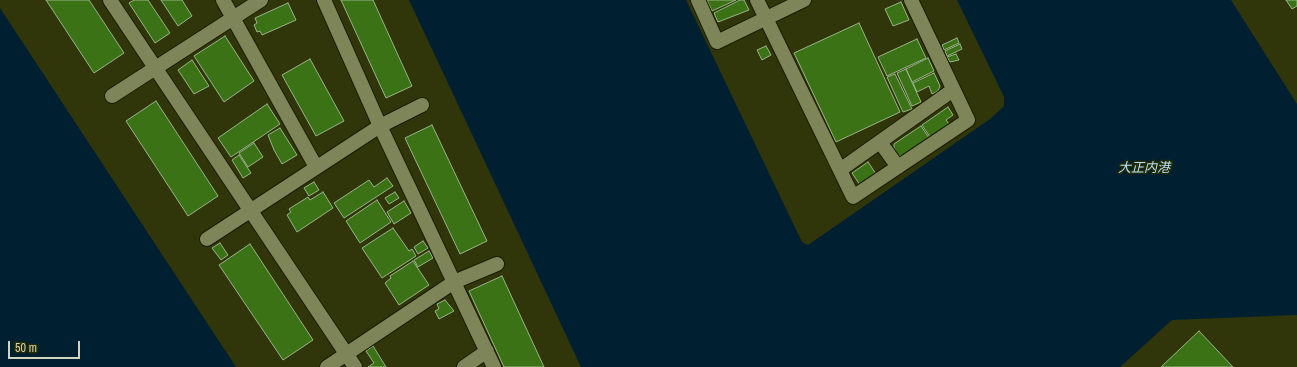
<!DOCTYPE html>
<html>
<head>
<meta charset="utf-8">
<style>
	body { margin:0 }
	#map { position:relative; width:1297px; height:367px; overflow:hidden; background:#31360a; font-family:"Archivo Narrow",sans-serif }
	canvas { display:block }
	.scale { position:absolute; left:8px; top:341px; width:72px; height:18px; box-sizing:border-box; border:2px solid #d0d5be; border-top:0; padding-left:5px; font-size:12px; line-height:14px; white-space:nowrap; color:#d0d5be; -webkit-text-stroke:3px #272c00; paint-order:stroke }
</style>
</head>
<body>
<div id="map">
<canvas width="1297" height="367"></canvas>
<div class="scale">50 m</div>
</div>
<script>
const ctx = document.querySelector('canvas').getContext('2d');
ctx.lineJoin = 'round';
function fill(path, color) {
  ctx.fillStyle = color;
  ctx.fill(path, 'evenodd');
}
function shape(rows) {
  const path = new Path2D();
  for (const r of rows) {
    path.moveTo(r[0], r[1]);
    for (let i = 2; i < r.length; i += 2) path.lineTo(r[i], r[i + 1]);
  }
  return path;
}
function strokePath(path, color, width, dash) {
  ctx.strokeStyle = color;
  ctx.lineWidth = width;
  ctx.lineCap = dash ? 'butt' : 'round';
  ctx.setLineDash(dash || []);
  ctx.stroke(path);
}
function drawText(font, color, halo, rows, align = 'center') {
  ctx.font = font + ' "Archivo Narrow","Noto Sans JP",sans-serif';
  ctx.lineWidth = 3;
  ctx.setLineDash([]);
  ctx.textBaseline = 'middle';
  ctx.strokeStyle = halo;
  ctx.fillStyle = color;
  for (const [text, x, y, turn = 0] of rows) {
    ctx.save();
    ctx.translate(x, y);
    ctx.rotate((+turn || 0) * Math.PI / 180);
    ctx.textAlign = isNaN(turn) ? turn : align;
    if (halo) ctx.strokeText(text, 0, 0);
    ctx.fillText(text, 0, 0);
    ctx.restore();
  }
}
fill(shape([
	[409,0,686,0,802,242,808,245,990,119,1004,106,1004,97,957,0,1231,0,1297,104,1297,315,1172,320,1120,367,581,367],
	[0,8,236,367,0,367]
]), '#002032');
const building = shape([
	[46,0,89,0,124,53,94,73,46,0],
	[134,0,148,0,170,33,155,43,129,3,134,0],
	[161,0,182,0,192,16,178,26,161,0],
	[341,0,373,0,412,86,386,98,341,0],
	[707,0,736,0,712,11,707,0],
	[740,0,744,0,749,10,718,22,714,13,740,0],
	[1286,0,1297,0,1297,6,1292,9,1286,0],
	[901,2,909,20,893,26,885,9,901,2],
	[288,3,296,20,262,35,260,31,257,32,254,25,257,23,255,18,288,3],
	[859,23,900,112,836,142,794,53,859,23],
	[225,36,254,81,224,102,194,56,225,36],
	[957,38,959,43,944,50,942,45,957,38],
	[917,39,926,58,887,76,878,57,917,39],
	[960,44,962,49,947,56,945,51,960,44],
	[766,46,771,55,762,60,757,50,766,46],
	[956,54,959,60,950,62,947,57,956,54],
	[928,58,934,71,912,82,906,69,928,58],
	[310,59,344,121,316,136,282,75,310,59],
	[192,60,209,86,194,94,178,70,192,60],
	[906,69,921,102,912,106,897,73,906,69],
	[934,73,940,86,938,91,932,94,929,86,917,92,913,83,934,73],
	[895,74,912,109,903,112,887,77,895,74],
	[156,101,218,196,188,216,126,121,156,101],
	[267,104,280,124,231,157,218,138,267,104],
	[948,107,953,115,946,120,949,124,930,137,922,125,948,107],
	[432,125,487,241,460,254,405,138,432,125],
	[921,126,929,138,902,156,898,155,894,148,894,144,921,126],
	[280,128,297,155,282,164,274,150,268,135,280,128],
	[254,143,263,157,248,167,239,153,254,143],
	[239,155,251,173,243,178,232,160,239,155],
	[868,162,876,174,860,185,852,173,868,162],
	[387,178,393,186,344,218,334,203,369,180,374,187,387,178],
	[314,182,319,190,309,196,304,188,314,182],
	[323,192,333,208,297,232,287,215,291,212,289,209,308,197,310,200,323,192],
	[395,192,399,198,389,204,385,198,395,192],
	[377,200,391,222,360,243,346,221,377,200],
	[404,201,411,213,394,224,387,212,404,201],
	[393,228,409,251,412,249,416,256,382,278,362,248,393,228],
	[423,241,428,248,418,254,414,247,423,241],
	[220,243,228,255,221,260,212,248,220,243],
	[250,244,313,340,283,360,219,265,250,244],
	[429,251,433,258,418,267,414,260,429,251],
	[413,261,429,285,399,305,385,283,391,278,390,276,413,261],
	[502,276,544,367,504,367,469,291,502,276],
	[445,300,454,311,439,319,435,311,439,309,437,304,445,300],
	[1199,331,1233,367,1161,367,1199,331],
	[373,346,386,367,368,367,374,363,366,351,373,346]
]);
fill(building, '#3b7216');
strokePath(building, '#99b48c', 1);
const minor = shape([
	[110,0,355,367],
	[223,0,316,167],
	[324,0,380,126,494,367],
	[698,0,717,42,804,0],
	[757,0,853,197,968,120,911,0],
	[112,96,261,0],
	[880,142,898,167],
	[840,170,953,90],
	[207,239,380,126,422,105],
	[327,367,454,282,497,264],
	[464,367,487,351]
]);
strokePath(minor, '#191d00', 16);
strokePath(minor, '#7d8559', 14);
drawText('italic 13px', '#aedffd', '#272c00', [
	["大正内港",1144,169]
]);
</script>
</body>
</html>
